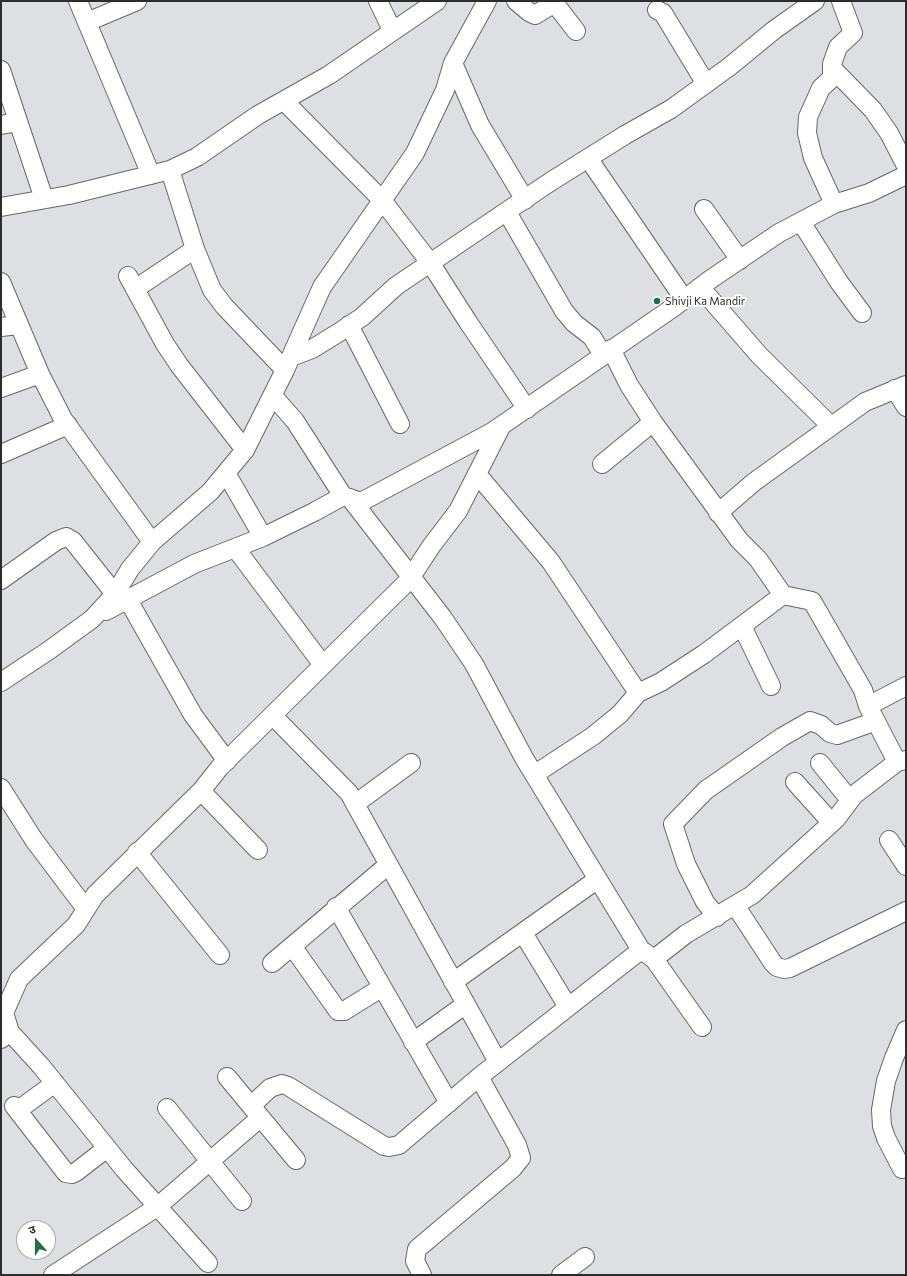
<!DOCTYPE html>
<html>
<head>
<meta charset="utf-8">
<style>
	body { margin:0 }
	#map { position:relative; width:907px; height:1276px; overflow:hidden; background:#dddfe3; font-family:Commissioner,"Noto Sans Devanagari",sans-serif }
	canvas { display:block }
	.frame { position:absolute; inset:0; border:2px solid #2b2c2d; pointer-events:none }
	.north { position:absolute; left:16px; top:1220px; width:40px; height:40px; box-sizing:border-box; background:#fff; border:1px solid #aaabab; border-radius:50%; rotate:339deg; font-size:11px; font-weight:700; line-height:16px; text-align:center; color:#2b2c2d }
	.north::after { content:''; display:block; margin:auto; width:14px; height:18px; background:#217142; clip-path:polygon(50% 0,100% 100%,50% 72%,0 100%) }
</style>
</head>
<body>
<div id="map">
<canvas width="907" height="1276"></canvas>
<div class="frame"></div>
<div class="north">उ</div>
</div>
<script>
const ctx = document.querySelector('canvas').getContext('2d');
ctx.lineJoin = 'round';
function shape(rows) {
  const path = new Path2D();
  for (const r of rows) {
    path.moveTo(r[0], r[1]);
    for (let i = 2; i < r.length; i += 2) path.lineTo(r[i], r[i + 1]);
  }
  return path;
}
function strokePath(path, color, width, dash) {
  ctx.strokeStyle = color;
  ctx.lineWidth = width;
  ctx.lineCap = dash ? 'butt' : 'round';
  ctx.setLineDash(dash || []);
  ctx.stroke(path);
}
function drawText(font, color, halo, rows, align = 'center') {
  ctx.font = font + ' Commissioner,sans-serif';
  ctx.lineWidth = 4;
  ctx.setLineDash([]);
  ctx.textBaseline = 'middle';
  ctx.strokeStyle = halo;
  ctx.fillStyle = color;
  for (const [text, x, y, turn = 0] of rows) {
    ctx.save();
    ctx.translate(x, y);
    ctx.rotate((+turn || 0) * Math.PI / 180);
    ctx.textAlign = isNaN(turn) ? turn : align;
    if (halo) ctx.strokeText(text, 0, 0);
    ctx.fillText(text, 0, 0);
    ctx.restore();
  }
}
const minor = shape([
	[78,1,151,175],
	[378,1,392,30],
	[516,1,529,12,535,15,548,7,556,5,576,31],
	[657,10,663,13,706,84],
	[87,22,137,1],
	[453,63,480,125,525,200],
	[832,68,873,110,889,133,906,166],
	[1,70,44,199],
	[284,101,382,200,431,264,468,322,527,409],
	[1,125,18,122],
	[588,158,684,299],
	[170,170,195,249,212,290,224,306,285,370],
	[834,204,813,158,807,133,808,117,821,88,832,78,832,64,838,47,853,33,841,1],
	[1,207,69,195,170,170,197,157,258,115,329,75,437,1],
	[704,209,740,260],
	[507,212,564,311,574,323,592,337,603,355],
	[801,222,839,282,862,313],
	[128,276,165,344,179,365,245,450],
	[1,282,40,374,63,419,152,542],
	[700,287,759,355,831,426],
	[135,289,195,249],
	[349,325,400,424],
	[1,327,19,325],
	[611,349,629,385,653,422,739,540,758,559,783,595,812,601,863,690,868,706,897,762],
	[291,357,312,349,338,333,362,317,396,286,550,182,625,135,671,109,729,67,774,30,815,1],
	[1,388,40,374],
	[895,389,906,407],
	[1,454,68,425],
	[602,464,653,422],
	[226,473,263,537],
	[477,474,551,562,638,693],
	[343,496,361,502,492,432,674,307,711,279,779,233,834,204,869,193,906,175],
	[350,498,443,618,474,664,524,758,641,950,654,959,702,1027],
	[718,513,754,482,865,402,906,385],
	[236,549,323,665],
	[1,580,56,541,66,537,73,541,115,594],
	[127,598,193,715,227,761],
	[106,611,194,564,263,537,314,512,343,496,295,421,273,396],
	[742,626,771,686],
	[1,682,48,651,92,619,115,594,130,569,152,542,210,492,245,450,285,370,322,287,415,153,445,90,453,63,487,1],
	[868,706,906,686],
	[273,716,349,793,498,1062],
	[820,763,850,800],
	[535,774,593,736,620,714,638,693,661,682,704,654,783,595],
	[795,782,831,822],
	[1,788,34,840,86,909],
	[201,791,258,850],
	[355,804,411,763],
	[889,840,906,866],
	[137,852,220,955],
	[735,905,773,963,777,967,784,969,790,968,906,911],
	[336,907,449,1103],
	[717,917,705,902,686,864,673,824,706,790,782,737,810,721,821,725,830,733,837,735,876,721],
	[523,933,568,1007],
	[292,946,338,1011,344,1011,381,988],
	[654,959,686,934,752,895,836,819,854,795,897,762,906,760],
	[272,963,388,865],
	[453,982,598,879],
	[10,1032,41,1066,124,1169,208,1263],
	[1,1039,10,1032,4,1013,19,979,76,925,95,895,201,791,220,767,409,580,432,545,458,511,502,425],
	[413,1042,466,1004],
	[227,1077,296,1160],
	[25,1105,55,1083],
	[14,1106,66,1173,72,1174,76,1172,107,1148],
	[251,1106,270,1088,282,1084,288,1086,384,1146,389,1147,399,1145,479,1077,641,950],
	[167,1108,242,1201],
	[902,1169,886,1138,882,1126,881,1110,886,1081,894,1058,906,1030],
	[53,1275,157,1207,260,1118],
	[422,1275,415,1261,417,1249,513,1168,521,1158,517,1145,479,1077],
	[561,1275,585,1257]
]);
strokePath(minor, '#66676a', 20);
strokePath(minor, '#fff', 18);
for (const [x, y, r, color] of [
	[657,301,4,"#217142"]
]) {
  const dot = new Path2D();
  dot.arc(x, y, r, 0, 2 * Math.PI);
  ctx.fillStyle = color;
  ctx.fill(dot);
  strokePath(dot, '#fff', 1.5);
}
drawText('11px', '#2b2c2d', '#fff', [
	["Shivji Ka Mandir",665,301]
], 'left');
</script>
</body>
</html>
